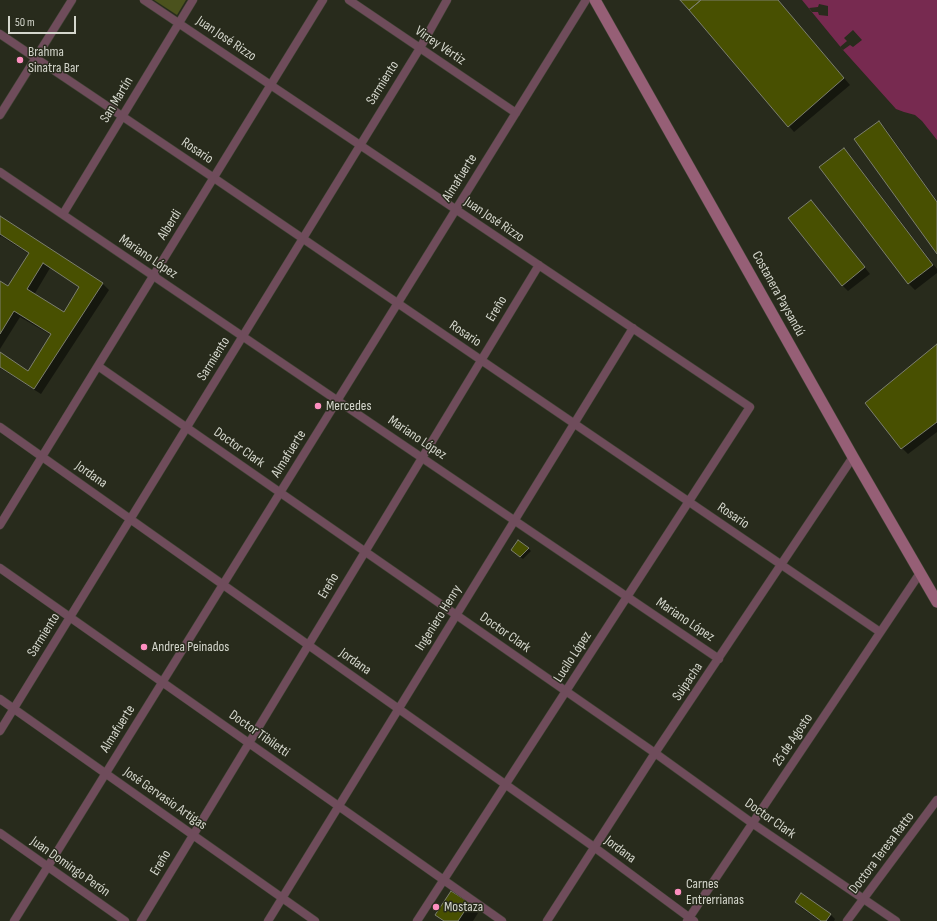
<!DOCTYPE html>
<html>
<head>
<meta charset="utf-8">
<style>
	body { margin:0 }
	#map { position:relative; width:937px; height:921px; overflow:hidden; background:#282b1c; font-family:"Sofia Sans Condensed",sans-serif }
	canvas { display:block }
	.scale { position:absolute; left:8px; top:16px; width:68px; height:18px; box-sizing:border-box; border:2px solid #d4d6cc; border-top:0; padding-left:5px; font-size:12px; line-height:14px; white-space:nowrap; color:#d4d6cc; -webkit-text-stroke:3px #282b1c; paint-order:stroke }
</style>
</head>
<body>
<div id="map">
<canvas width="937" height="921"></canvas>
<div class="scale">50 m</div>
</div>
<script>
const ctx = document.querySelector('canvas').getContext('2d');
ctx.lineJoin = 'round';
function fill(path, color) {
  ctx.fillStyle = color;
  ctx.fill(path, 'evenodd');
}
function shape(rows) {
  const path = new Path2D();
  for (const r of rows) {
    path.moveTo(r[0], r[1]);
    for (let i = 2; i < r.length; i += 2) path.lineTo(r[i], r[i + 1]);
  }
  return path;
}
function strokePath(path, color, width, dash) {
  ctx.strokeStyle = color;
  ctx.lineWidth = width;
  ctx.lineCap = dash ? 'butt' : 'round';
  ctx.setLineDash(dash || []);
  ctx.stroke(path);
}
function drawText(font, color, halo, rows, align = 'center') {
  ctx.font = font + ' "Sofia Sans Condensed",sans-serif';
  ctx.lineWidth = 3;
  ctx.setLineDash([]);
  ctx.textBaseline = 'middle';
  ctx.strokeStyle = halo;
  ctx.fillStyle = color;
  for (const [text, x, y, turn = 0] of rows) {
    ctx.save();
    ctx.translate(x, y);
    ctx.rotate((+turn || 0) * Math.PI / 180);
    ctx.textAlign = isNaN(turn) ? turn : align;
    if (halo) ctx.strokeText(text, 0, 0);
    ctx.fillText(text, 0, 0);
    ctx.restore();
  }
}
fill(shape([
	[154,0,186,0,177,15]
]), '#4b521d');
fill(shape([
	[802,0,937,0,937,140,922,121,915,115,904,112,896,109,843,50]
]), '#772a50');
fill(shape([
	[819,4,828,6,828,16,819,15,818,12,812,12,809,8,818,7],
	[853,30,862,40,853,47,850,45,843,50,840,47,847,41,844,38]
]), '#282b1c');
fill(shape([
	[682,0,778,0,850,85,794,132],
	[879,122,885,128,937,201,937,253],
	[844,149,850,155,937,269,937,273,915,290,909,284,820,167],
	[811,201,870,274,848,291,842,285],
	[0,217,103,284,109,290,41,394,0,368,0,353,29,373,51,335,20,317,0,349,0,282,8,288,29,254,1,236,0,237],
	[50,268,80,288,65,313,34,295],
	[937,345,937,432,908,454,902,448],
	[528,548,531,551,523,559,515,553],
	[451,892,469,904,478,913,473,921,442,921,436,915],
	[802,894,831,915,835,919,834,921,820,921,800,907,796,902]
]), '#0007');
const building = shape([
	[680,0,701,0,689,10,680,0],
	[701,0,778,0,844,78,788,127,689,10,701,0],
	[879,121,937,202,937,254,854,139,879,121],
	[844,148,933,265,908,284,819,167,844,148],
	[811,200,865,267,842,286,788,218,811,200],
	[0,216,103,283,34,389,0,367,0,352,28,371,51,334,14,311,0,334,0,281,8,286,29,253,0,234,0,216],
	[43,263,79,287,64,312,27,289,43,263],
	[937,344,937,422,901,449,865,403,937,344],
	[518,540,529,548,520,557,511,550,518,540],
	[451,891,470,903,458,921,444,921,435,915,451,891],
	[801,893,831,914,826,921,821,921,795,902,801,893]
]);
fill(building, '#485001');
strokePath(building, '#7c7f6e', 1);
const street = shape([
	[144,0,750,407,417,921],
	[349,0,516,113],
	[0,34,214,178,880,632],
	[0,115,72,0],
	[0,172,719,659],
	[63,214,193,0],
	[98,366,655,753,752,823,896,921],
	[0,427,594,847,694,921],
	[0,525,323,0],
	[0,568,502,921],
	[0,699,315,921],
	[0,731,420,48,447,0],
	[0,833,125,921],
	[14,921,586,0],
	[141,921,539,265],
	[268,921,633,328],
	[547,921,655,753,853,457],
	[687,921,920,573],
	[847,921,937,800]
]);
const secondary = shape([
	[595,0,853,457,937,602]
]);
strokePath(street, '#444638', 9);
strokePath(secondary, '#444638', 12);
strokePath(street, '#6f4c5b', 8);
strokePath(secondary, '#965f76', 11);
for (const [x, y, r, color] of [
	[20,60,4,"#fd8ebf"],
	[318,406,4,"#fd8ebf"],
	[144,647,4,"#fd8ebf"],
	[678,892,4,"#fd8ebf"],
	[436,907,4,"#fd8ebf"]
]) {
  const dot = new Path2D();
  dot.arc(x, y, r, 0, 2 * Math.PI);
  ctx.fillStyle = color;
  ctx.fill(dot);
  strokePath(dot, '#282b1c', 1.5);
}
drawText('14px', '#d4d6cc', '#282b1c', [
	["Juan José Rizzo",226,39,34],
	["Virrey Vértiz",440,46,34],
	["Sarmiento",383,83,-58],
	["San Martín",117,100,-59],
	["Rosario",197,151,34],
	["Almafuerte",460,178,-58],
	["Juan José Rizzo",494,220,34],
	["Alberdi",170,225,-58],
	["Mariano López",148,257,34],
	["Costanera Paysandú",778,294,61],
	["Ereño",497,309,-59],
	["Rosario",465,334,34],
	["Sarmiento",214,359,-58],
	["Mariano López",417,438,34],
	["Doctor Clark",239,448,35],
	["Almafuerte",289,454,-58],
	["Jordana",91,475,35],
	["Rosario",733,516,34],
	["Ereño",329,586,-59],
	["Ingeniero Henry",439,618,-58],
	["Mariano López",685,620,34],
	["Doctor Clark",505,633,35],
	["Sarmiento",44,635,-58],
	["Lucilo López",573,657,-57],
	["Jordana",355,662,35],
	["Suipacha",688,682,-56],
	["Almafuerte",118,729,-58],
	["Doctor Tibiletti",259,734,35],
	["25 de Agosto",793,740,-56],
	["José Gervasio Artigas",165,799,35],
	["Doctor Clark",770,819,35],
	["Jordana",620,850,37],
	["Doctora Teresa Ratto",882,853,-53],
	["Ereño",161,863,-59],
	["Juan Domingo Perón",70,867,35]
]);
drawText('14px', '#d4d6cc', '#282b1c', [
	["Brahma",28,52],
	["Sinatra Bar",28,68],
	["Mercedes",326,406],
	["Andrea Peinados",152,647],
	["Carnes",686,884],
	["Entrerrianas",686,900],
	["Mostaza",444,907]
], 'left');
</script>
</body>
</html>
